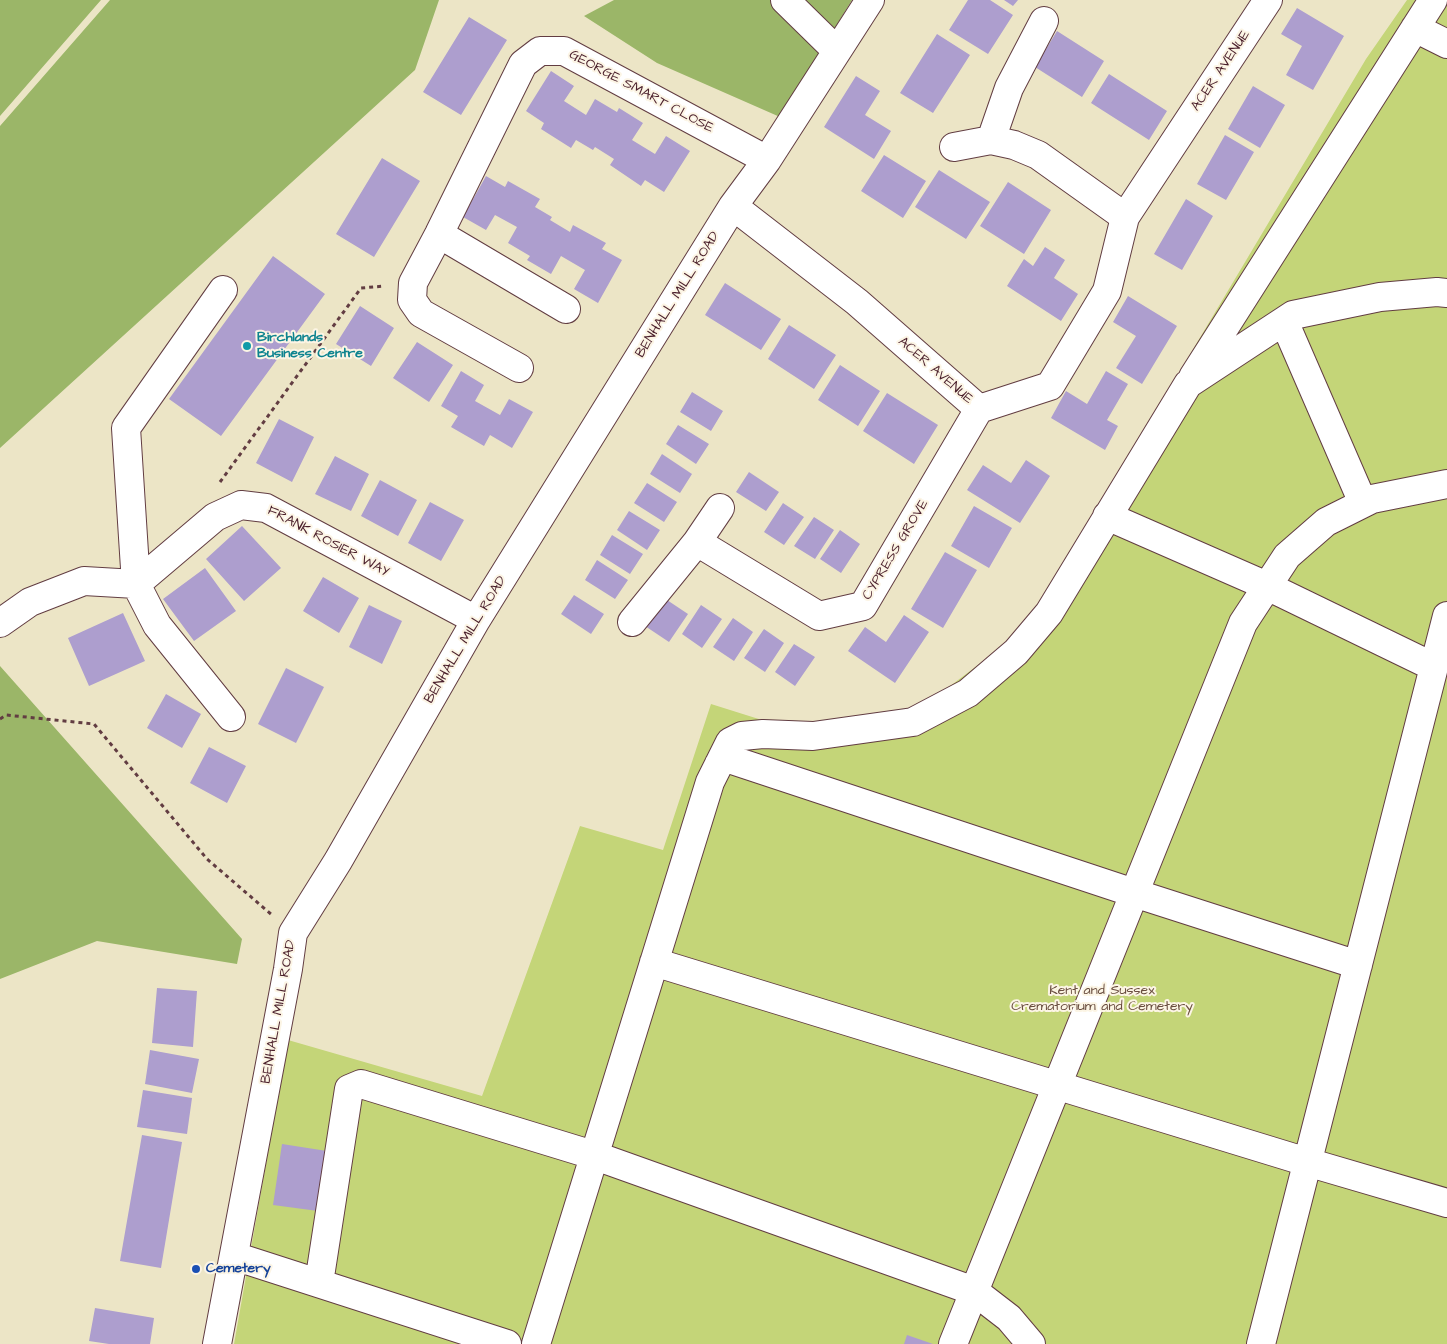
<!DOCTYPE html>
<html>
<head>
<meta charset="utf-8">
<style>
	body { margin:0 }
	canvas { display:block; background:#ece5c6 }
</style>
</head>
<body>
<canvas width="1447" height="1344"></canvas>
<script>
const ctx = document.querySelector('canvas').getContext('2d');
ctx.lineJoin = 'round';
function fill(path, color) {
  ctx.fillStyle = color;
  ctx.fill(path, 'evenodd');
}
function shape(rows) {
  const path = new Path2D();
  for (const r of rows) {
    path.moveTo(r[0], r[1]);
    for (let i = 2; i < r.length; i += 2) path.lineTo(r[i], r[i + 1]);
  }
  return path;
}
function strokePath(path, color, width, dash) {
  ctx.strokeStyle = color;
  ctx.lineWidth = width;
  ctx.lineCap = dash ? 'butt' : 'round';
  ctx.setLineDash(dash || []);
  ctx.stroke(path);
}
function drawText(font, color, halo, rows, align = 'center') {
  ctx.font = font + ' "Architects Daughter",sans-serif';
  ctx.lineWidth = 4;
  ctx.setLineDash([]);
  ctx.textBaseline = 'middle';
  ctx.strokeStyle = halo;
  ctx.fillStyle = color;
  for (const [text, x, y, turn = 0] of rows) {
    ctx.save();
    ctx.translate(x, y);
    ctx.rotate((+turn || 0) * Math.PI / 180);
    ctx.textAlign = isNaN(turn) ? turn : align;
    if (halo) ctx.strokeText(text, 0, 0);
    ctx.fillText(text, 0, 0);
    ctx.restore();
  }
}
fill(shape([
	[1407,0,1447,0,1447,1344,234,1344,288,1040,482,1096,580,826,663,850,711,704,781,726,921,708,1027,628,1366,59]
]), '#c4d578');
fill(shape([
	[0,0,101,0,0,116],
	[110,0,439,0,415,70,0,448,0,126],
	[614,0,852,0,780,117,657,63,584,16],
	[0,666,242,939,237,964,97,941,0,979]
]), '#9bb668');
fill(shape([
	[968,0,990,0,1013,15,988,54,949,30],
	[1004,0,1018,0,1013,6],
	[1297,8,1344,36,1313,90,1286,75,1302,46,1281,34],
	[469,17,507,40,461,115,423,92],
	[1057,31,1104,61,1082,97,1035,67],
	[937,34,970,55,933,113,900,93],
	[551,71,574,86,564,101,586,115,595,99,617,112,619,108,643,123,632,140,655,154,666,136,690,151,664,192,645,180,641,186,610,165,614,159,595,147,593,150,576,140,571,148,541,129,544,123,526,111],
	[1109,74,1167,111,1149,140,1091,103],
	[856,76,880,91,865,115,891,131,874,159,824,127],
	[1253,86,1285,105,1260,148,1228,129],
	[1225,135,1254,152,1226,200,1197,184],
	[884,155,926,181,903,218,861,191],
	[382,158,420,181,374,257,336,234],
	[939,170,990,202,966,239,915,207],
	[486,176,505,187,508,181,540,199,535,207,552,217,550,220,570,232,573,225,606,243,602,249,622,260,598,303,574,289,585,270,561,256,551,274,527,260,530,256,508,243,517,227,495,215,486,230,463,217],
	[1008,182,1051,210,1024,254,980,226],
	[1186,199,1213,216,1182,270,1154,254],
	[1045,247,1065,260,1054,278,1078,294,1061,321,1007,286,1024,259,1033,266],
	[273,256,325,294,221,436,169,399],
	[725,283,781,319,761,350,705,315],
	[1128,296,1177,326,1142,384,1116,368,1136,336,1113,322],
	[360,306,394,328,371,366,336,344],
	[789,325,836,355,814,389,768,359],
	[417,342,453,365,429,402,393,378],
	[840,365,880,391,858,426,818,400],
	[461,371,484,385,475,401,500,415,509,399,533,412,512,448,490,435,484,446,451,427,458,416,441,406],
	[1106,371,1128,384,1107,420,1118,426,1105,450,1051,418,1066,391,1087,404],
	[692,392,723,411,711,431,680,412],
	[887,393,938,425,914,464,863,431],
	[279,419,314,437,292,482,256,463],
	[678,425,709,444,696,464,666,444],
	[662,454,692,474,680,493,650,474],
	[335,456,369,474,351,511,315,494],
	[1026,460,1050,476,1020,523,967,490,983,465,1011,483],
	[749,472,779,492,766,511,736,492],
	[380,480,417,500,398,536,361,516],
	[647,483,677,502,664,522,634,503],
	[430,502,464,520,441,561,408,543],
	[783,503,804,517,784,545,764,532],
	[974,506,1012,528,989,568,951,546],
	[629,511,660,530,647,550,617,530],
	[814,517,834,530,815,559,794,546],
	[242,526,281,568,244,601,206,559],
	[840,530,860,544,841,573,820,559],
	[612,535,643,554,630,574,600,555],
	[945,552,977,570,943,628,911,609],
	[597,560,628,580,615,599,585,580],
	[205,568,236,611,194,641,163,599],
	[323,577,359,598,339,633,303,611],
	[574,595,604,614,591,634,561,614],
	[661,596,688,614,669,642,642,624],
	[369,605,402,621,382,664,349,647],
	[701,605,722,619,702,648,682,634],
	[123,613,145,661,89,686,68,638],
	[904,615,929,632,895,683,848,651,865,627,886,642],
	[733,618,753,632,734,661,713,647],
	[764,629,784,643,765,672,744,658],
	[794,644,815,657,795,686,775,672],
	[286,668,324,687,296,743,258,724],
	[166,694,201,714,182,748,147,728],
	[209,747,246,766,227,803,190,783],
	[157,988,197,991,193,1047,152,1043],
	[150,1050,199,1059,192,1093,145,1084],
	[143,1090,192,1098,187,1134,137,1127],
	[142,1135,182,1142,161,1268,120,1261],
	[282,1144,327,1151,318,1211,273,1205],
	[95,1308,154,1318,150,1344,109,1344,89,1341],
	[907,1335,933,1344,904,1344]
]), '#ad9ece');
const minor = shape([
	[785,0,837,51],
	[1415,28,1447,44],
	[991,140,1009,88,1044,21],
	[954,147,991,140,1014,145,1038,155,1125,217],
	[733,206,857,302,979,409,1050,386,1107,291,1125,217,1268,0],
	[439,234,566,309],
	[223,290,126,428,136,584,157,625,231,717],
	[1284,321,1363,503],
	[519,368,421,313,412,300,413,283,439,234,523,64,540,51,564,51,767,160],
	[1193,377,1433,0],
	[1107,516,1267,586,1434,667],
	[697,542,819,616,863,606,979,409],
	[632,622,697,542,720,508],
	[0,623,30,602,84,581,136,584,215,517,241,505,266,508,476,620],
	[719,764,726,758,1134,893,1358,965],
	[654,962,1307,1162,1447,1203],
	[234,1256,507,1344],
	[319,1283,349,1089,361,1084,593,1155,974,1291,1009,1318,1031,1344],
	[217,1344,288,969,293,933,338,861,476,620,733,206,767,160,870,0],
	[536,1344,710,782,730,742,742,736,763,734,813,736,913,722,968,693,1016,652,1049,613,1188,384,1293,315,1380,297,1437,292,1447,293],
	[953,1344,1243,623,1287,556,1326,522,1372,499,1447,484],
	[1261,1344,1447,616]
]);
strokePath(minor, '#623d42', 30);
strokePath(shape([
	[220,482,361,288,385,286],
	[0,719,6,715,94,724,207,859,272,915]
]), '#623d42', 3, [4, 4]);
strokePath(minor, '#fff', 28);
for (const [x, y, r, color] of [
	[247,346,5,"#0f9aa8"],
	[196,1269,5,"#1a4fb4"]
]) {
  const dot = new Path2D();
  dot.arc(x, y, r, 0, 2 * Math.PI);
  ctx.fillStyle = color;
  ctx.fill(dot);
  strokePath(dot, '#fcf5e5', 2);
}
drawText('14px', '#4a1f2b', '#fcf5e5', [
	["ACER AVENUE",1221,71,-56],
	["GEORGE SMART CLOSE",641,92,28],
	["BENHALL MILL ROAD",678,295,-58],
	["ACER AVENUE",935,371,41],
	["FRANK ROSIER WAY",328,542,28],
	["CYPRESS GROVE",896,550,-59],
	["BENHALL MILL ROAD",466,640,-59],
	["BENHALL MILL ROAD",279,1012,-80]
]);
drawText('bold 14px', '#0d838f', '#fcf5e5', [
	["Birchlands",257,338],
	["Business Centre",257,354]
], 'left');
drawText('14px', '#684c3e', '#fcf5e5', [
	["Kent and Sussex",1102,991],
	["Crematorium and Cemetery",1102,1007]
]);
drawText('bold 14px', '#164399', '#fcf5e5', [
	["Cemetery",206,1269]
], 'left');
</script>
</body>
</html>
